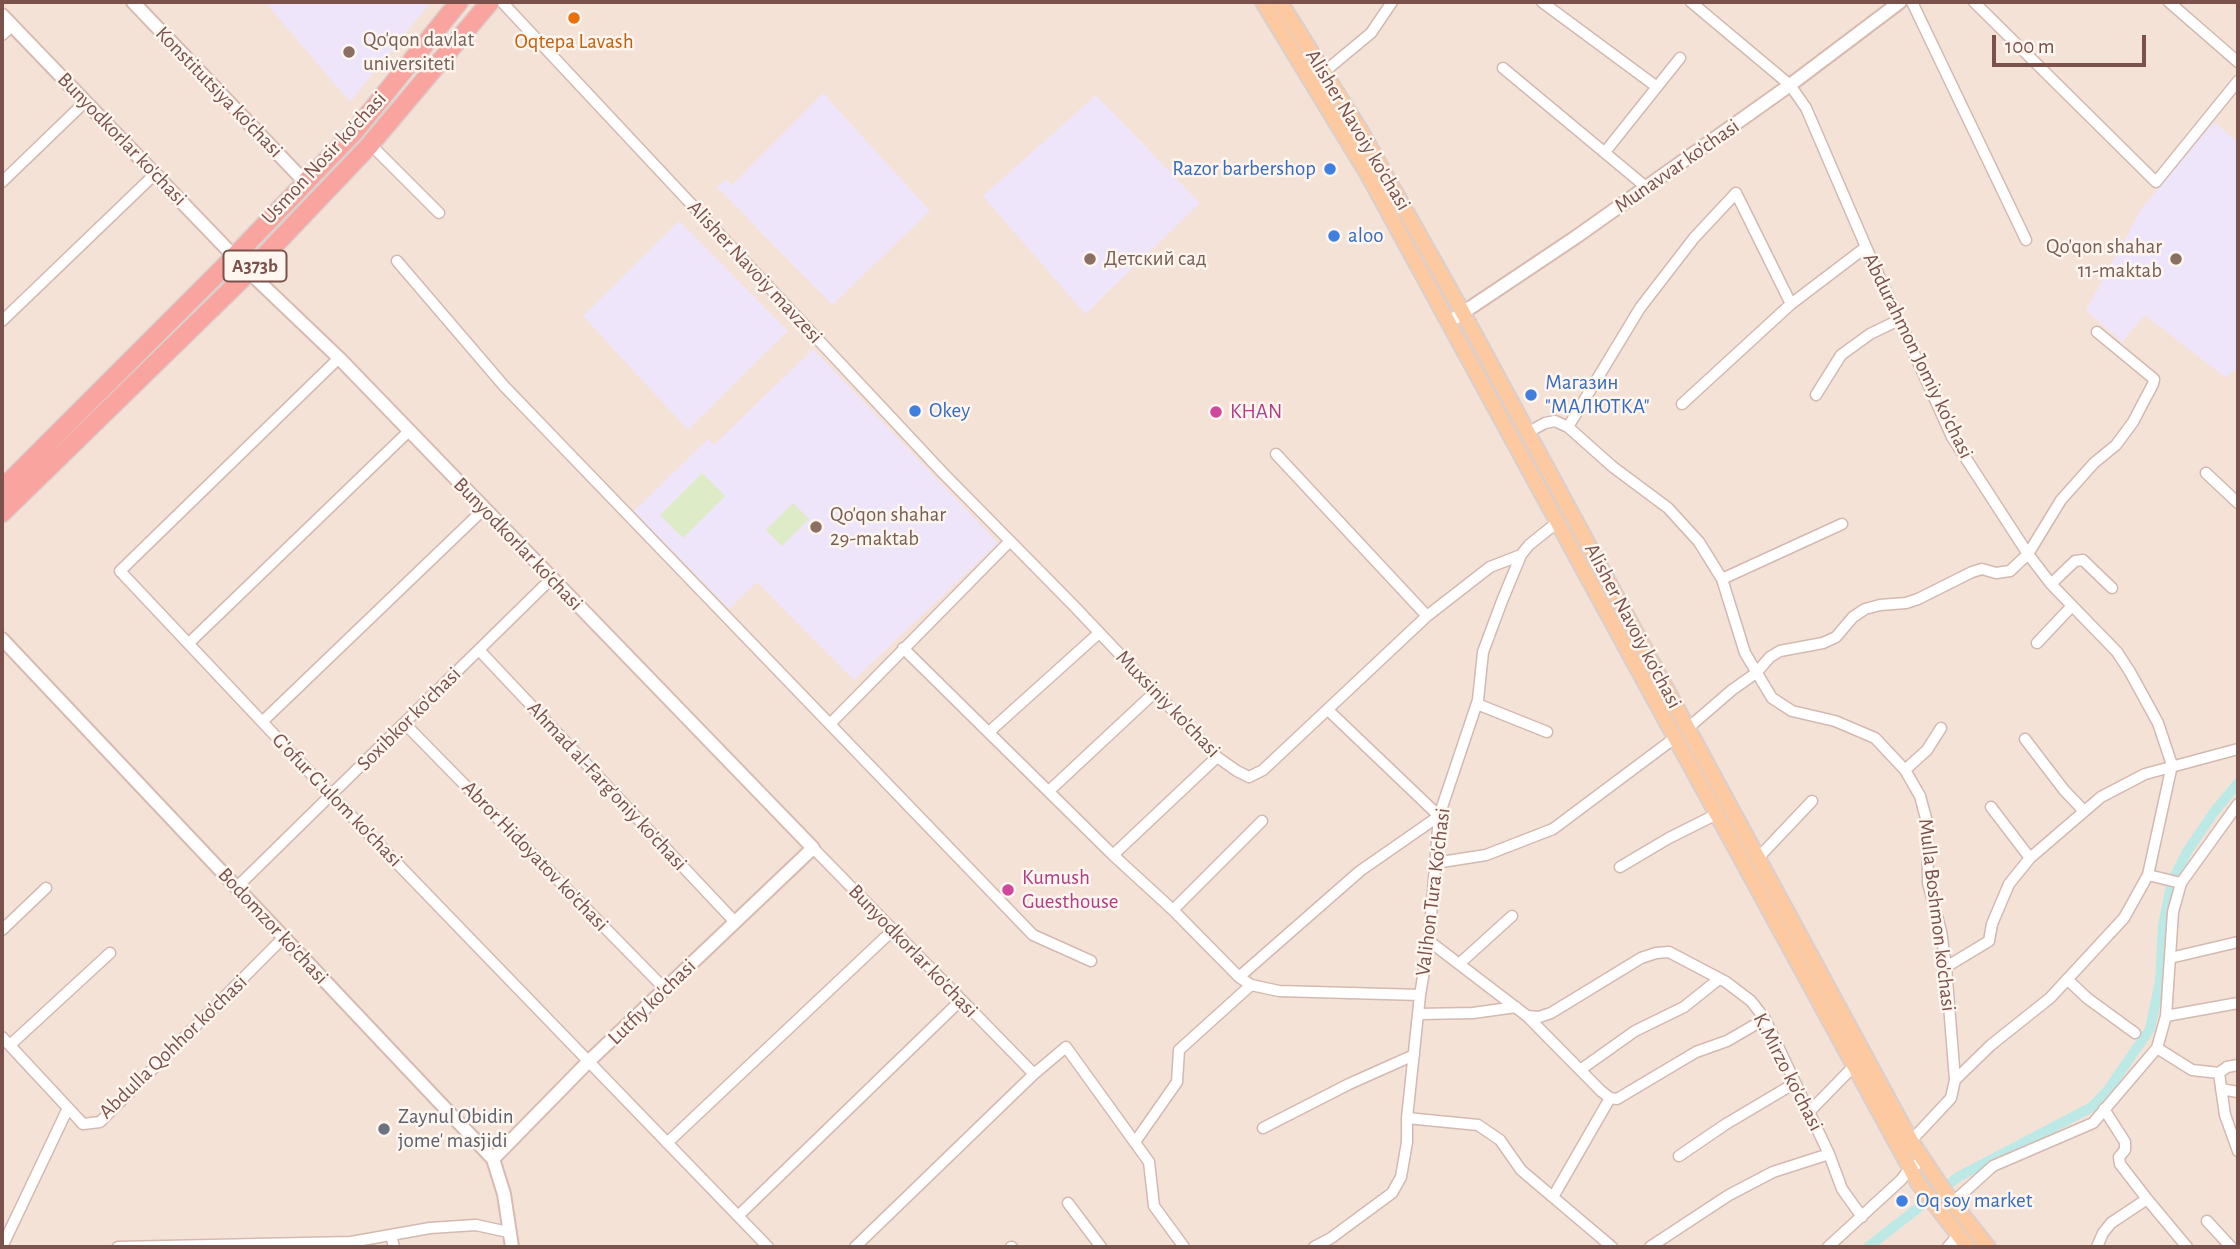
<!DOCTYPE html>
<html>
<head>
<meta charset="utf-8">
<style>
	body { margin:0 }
	#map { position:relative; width:2240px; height:1249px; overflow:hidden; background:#fdf2e9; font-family:"Alegreya Sans",sans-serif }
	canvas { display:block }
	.frame { position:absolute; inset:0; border:4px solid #7a524b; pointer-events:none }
	.scale { position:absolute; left:1992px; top:35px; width:154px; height:32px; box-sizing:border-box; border:4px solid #7a524b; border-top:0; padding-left:9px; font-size:21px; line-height:24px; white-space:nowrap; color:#7a524b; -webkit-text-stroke:5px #fff6f0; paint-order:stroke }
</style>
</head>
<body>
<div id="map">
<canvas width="2240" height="1249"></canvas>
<div class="frame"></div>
<div class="scale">100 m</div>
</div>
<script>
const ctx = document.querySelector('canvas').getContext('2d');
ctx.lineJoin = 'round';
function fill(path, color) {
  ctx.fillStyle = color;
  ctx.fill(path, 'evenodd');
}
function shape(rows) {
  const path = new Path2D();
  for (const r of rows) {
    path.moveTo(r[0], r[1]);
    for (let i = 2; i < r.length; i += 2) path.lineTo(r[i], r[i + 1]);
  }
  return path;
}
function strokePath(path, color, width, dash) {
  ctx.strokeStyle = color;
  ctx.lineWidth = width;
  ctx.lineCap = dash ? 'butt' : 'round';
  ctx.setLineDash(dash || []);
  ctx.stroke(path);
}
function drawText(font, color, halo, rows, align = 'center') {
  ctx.font = font + ' "Alegreya Sans",sans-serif';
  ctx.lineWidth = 5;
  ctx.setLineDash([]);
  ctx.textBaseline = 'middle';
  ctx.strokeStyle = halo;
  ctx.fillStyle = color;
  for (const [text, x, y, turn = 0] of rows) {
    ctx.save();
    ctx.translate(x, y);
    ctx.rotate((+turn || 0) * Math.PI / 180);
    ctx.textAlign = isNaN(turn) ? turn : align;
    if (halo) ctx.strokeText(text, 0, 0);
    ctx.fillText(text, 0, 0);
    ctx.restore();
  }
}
fill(shape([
	[2,2,2238,2,2238,1247,2,1247]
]), '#f5e2d7');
fill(shape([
	[265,2,431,2,350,102],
	[823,93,930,211,832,305,717,187,726,179,732,185],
	[1096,95,1200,203,1085,314,983,196],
	[2214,122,2238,142,2238,373,2234,369,2226,378,2145,315,2122,342,2086,310,2142,208],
	[679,221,788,331,688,430,583,316],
	[813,349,998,543,854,680,757,582,729,609,634,511,708,439,714,445]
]), '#eee5fa');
fill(shape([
	[702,473,725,496,683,538,660,515],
	[793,503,809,519,782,546,766,530]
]), '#ddecc6');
strokePath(shape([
	[1868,1247,1958,1177,2092,1107,2107,1091,2150,1029,2160,981,2163,925,2172,881,2188,850,2214,812,2238,783]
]), '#bce9e6', 10);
const street = shape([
	[502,2,943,473,1075,607,1217,757,1237,771,1249,777,1263,770,1427,616,1490,567,1521,555],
	[1542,2,1657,87],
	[1691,2,1790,85,1806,108,1866,247,1952,437,2028,554,2051,584,2117,652,2130,672,2158,723,2172,765,2148,875,2124,918,2050,998,1991,1045,1955,1080,1951,1098,1909,1143],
	[1912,2,2026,240],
	[1974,2,2156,182,2238,81],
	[2169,2,2238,62],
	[2,35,12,26],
	[1503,68,1646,187],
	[1324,72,1371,33,1392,2],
	[371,145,439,213],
	[1605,152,1680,58],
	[2,182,86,101],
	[397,261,504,386,1033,935,1091,961],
	[2,321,155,174],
	[339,358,120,571,332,796,768,1247],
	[1816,395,1841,355,1870,334,1899,320],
	[1682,404,1791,304,1866,247],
	[1568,427,1640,308,1694,238,1736,193,1791,304],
	[1527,433,1545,423,1555,421,1568,427,1613,467,1668,508,1699,542,1722,579,1745,653,1772,698,1792,711,1835,721,1875,738,1905,770,1920,796,1927,822,1928,883,1941,931,1946,967,1955,1080],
	[1276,454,1427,616],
	[2206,473,2238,503],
	[1722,579,1842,524],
	[2051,584,2075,561,2083,560,2112,588],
	[189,643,409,431],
	[2037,643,2072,606],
	[903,648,1113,855,1173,910,1239,977,1251,985,1279,991,1420,995],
	[479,650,735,922],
	[1477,704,1547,732],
	[262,722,484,509],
	[405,724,665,989],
	[830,724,1010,541],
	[1688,728,1732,690,1756,673,1770,657,1780,651,1823,643,1836,637,1853,617,1865,609,1880,605,1906,603,1918,599,1972,572,1982,569,1996,573,2010,571,2028,554,2061,500,2094,463,2116,445,2133,422,2153,384,2154,379,2097,332],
	[989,732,1099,633],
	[2025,739,2064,790,2083,810],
	[1905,770,1927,750,1941,728],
	[1050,790,1155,692],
	[1991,807,2030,858],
	[813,848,1034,1074],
	[1113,855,1217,757],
	[1758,858,1812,801],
	[1435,863,1486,855,1553,829,1676,737],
	[1620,867,1669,838,1717,814],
	[2148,875,2181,883],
	[237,887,551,579],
	[1173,910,1262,821],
	[2,930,46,888],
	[1429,941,1527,1016,1539,1017,1551,1013,1641,958,1656,953,1669,952,1726,982,1751,1001,1765,1019,1829,1154,1842,1189,1862,1217],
	[2170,958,2238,942],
	[1459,964,1512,916],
	[1946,967,1989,941,1992,924,2009,884,2030,858,2101,797,2145,774,2238,749],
	[1239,977,1360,871,1439,816,1328,710],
	[2068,980,2087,998,2135,1033],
	[1419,1014,1473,1013,1516,1007],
	[1527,1016,1601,1091,1610,1098,1617,1099,1696,1052,1727,1041,1765,1019],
	[2166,1016,2238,1003],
	[2,1037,83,1124,100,1122,284,937],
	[10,1045,110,953],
	[2157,1048,2192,1070,2219,1073,2225,1115,2238,1151],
	[1580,1070,1635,1031,1684,1007,1719,979],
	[2219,1073,2227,1067,2238,1065],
	[2221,1089,2238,1092],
	[1809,1112,1854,1066],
	[1407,1118,1478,1125,1500,1140,1521,1170,1612,1247],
	[1263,1128,1349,1084,1414,1055],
	[1135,1142,1177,1082,1179,1050,1251,985],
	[667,1143,893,930],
	[1679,1156,1726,1124,1795,1083],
	[1553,1197,1610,1098],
	[2147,1199,2187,1247],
	[1068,1203,1101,1247],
	[1952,1203,1993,1166,2093,1123,2157,1048,2166,1016,2173,912,2181,883,2238,804],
	[738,1216,961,1000],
	[2207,1221,2231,1247],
	[391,1235,394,1247],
	[2,1247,68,1108],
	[118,1247,351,1242,430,1228,476,1225,508,1232],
	[855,1247,1034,1074,1066,1047,1149,1162,1154,1206,1184,1247],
	[1011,1247,1012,1247],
	[1314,1247,1331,1238,1392,1193,1401,1177,1407,1142,1407,1118,1420,995,1429,941,1439,816,1478,700,1483,652,1502,601,1521,555,1529,545,1559,521],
	[1650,1247,1729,1195,1773,1172,1829,1154],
	[1828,1247,1901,1180,1910,1168,1923,1161],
	[1948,1247,1958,1235],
	[2097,1247,2103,1233,2111,1223,2147,1199,2120,1164,2119,1157,2125,1150,2125,1142,2104,1109]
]);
const secondary = shape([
	[133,2,306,183],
	[2,15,249,272,339,358,813,848,588,1062,493,1159],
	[1449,322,1576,237,1790,85,1900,2],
	[2,639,493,1159,504,1194,512,1247]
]);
const primary = shape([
	[1263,2,1367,173,1910,1168,1918,1183,1968,1247],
	[1280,2,1359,128,1463,313,1911,1141,1949,1198,1988,1247]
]);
const highway = shape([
	[2,489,234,257,354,132,459,2],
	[2,513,249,272,368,147,490,2]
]);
strokePath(street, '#d3b9b0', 13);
strokePath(secondary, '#d8bab0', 16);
strokePath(primary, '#dacfcd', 18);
strokePath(highway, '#dacfcd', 21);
strokePath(street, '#fff', 10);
strokePath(secondary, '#fff', 12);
strokePath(primary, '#fdc9a0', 14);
strokePath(highway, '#f9a49e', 18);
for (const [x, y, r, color] of [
	[574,18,7,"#e8710a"],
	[349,52,7,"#8d6e63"],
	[1330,169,7,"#3f7fe0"],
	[1334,236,7,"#3f7fe0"],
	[1090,259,7,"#8d6e63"],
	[2176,259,7,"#8d6e63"],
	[1531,395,7,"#3f7fe0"],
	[915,411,7,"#3f7fe0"],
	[1216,412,7,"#d1479c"],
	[816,527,7,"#8d6e63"],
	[1008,890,7,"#d1479c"],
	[384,1129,7,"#6b7280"],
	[1902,1201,7,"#3f7fe0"]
]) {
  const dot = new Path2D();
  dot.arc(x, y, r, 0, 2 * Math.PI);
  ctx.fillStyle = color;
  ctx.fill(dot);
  strokePath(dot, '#fff6f0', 2.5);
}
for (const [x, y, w] of [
	[255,266,63]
]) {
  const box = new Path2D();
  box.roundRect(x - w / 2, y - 15.5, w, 31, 5);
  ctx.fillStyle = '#fff6f0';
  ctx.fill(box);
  strokePath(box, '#7a524b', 2);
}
drawText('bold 19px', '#7a524b', null, [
	["A373b",255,266]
]);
drawText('21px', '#785e54', '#fff6f0', [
	["Qo'qon davlat",363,40],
	["universiteti",363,64],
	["Qo'qon shahar",2162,247,"right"],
	["11-maktab",2162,271,"right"],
	["Детский сад",1104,259],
	["Qo'qon shahar",830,515],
	["29-maktab",830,539]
], 'left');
drawText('21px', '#c56008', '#fff6f0', [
	["Oqtepa Lavash",574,42]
]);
drawText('21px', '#7a524b', '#fff6f0', [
	["Konstitutsiya ko'chasi",219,92,46],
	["Alisher Navoiy ko'chasi",1358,130,59],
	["Bunyodkorlar ko'chasi",122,139,46],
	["Usmon Nosir ko'chasi",324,158,-47],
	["Munavvar ko'chasi",1677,166,-35],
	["Alisher Navoiy mavzesi",755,272,47],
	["Abdurahmon Jomiy ko'chasi",1918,356,64],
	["Bunyodkorlar ko'chasi",518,544,46],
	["Alisher Navoiy ko'chasi",1633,626,62],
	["Muxsiniy ko'chasi",1168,704,46],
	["Soxibkor ko'chasi",409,719,-45],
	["Ahmad al-Farg'oniy ko'chasi",607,786,47],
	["G'ofur G'ulom ko'chasi",337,800,46],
	["Abror Hidoyatov ko'chasi",535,856,46],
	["Valihon Tura Ko'chasi",1433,892,-83],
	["Mulla Boshmon ko'chasi",1937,915,83],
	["Bodomzor ko'chasi",273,926,47],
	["Bunyodkorlar ko'chasi",913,951,46],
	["Lutfiy ko'chasi",652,1002,-44],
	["Abdulla Qohhor ko'chasi",173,1047,-44],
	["K.Mirzo ko'chasi",1788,1072,63]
]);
drawText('21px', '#366cbe', '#fff6f0', [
	["Razor barbershop",1316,169,"right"],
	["aloo",1348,236],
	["Магазин",1545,383],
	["\"МАЛЮТКА\"",1545,407],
	["Okey",929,411],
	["Oq soy market",1916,1201]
], 'left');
drawText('21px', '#b23c85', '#fff6f0', [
	["KHAN",1230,412],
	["Kumush",1022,878],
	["Guesthouse",1022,902]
], 'left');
drawText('21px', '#5b616d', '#fff6f0', [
	["Zaynul Obidin",398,1117],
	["jome' masjidi",398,1141]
], 'left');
</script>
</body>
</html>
